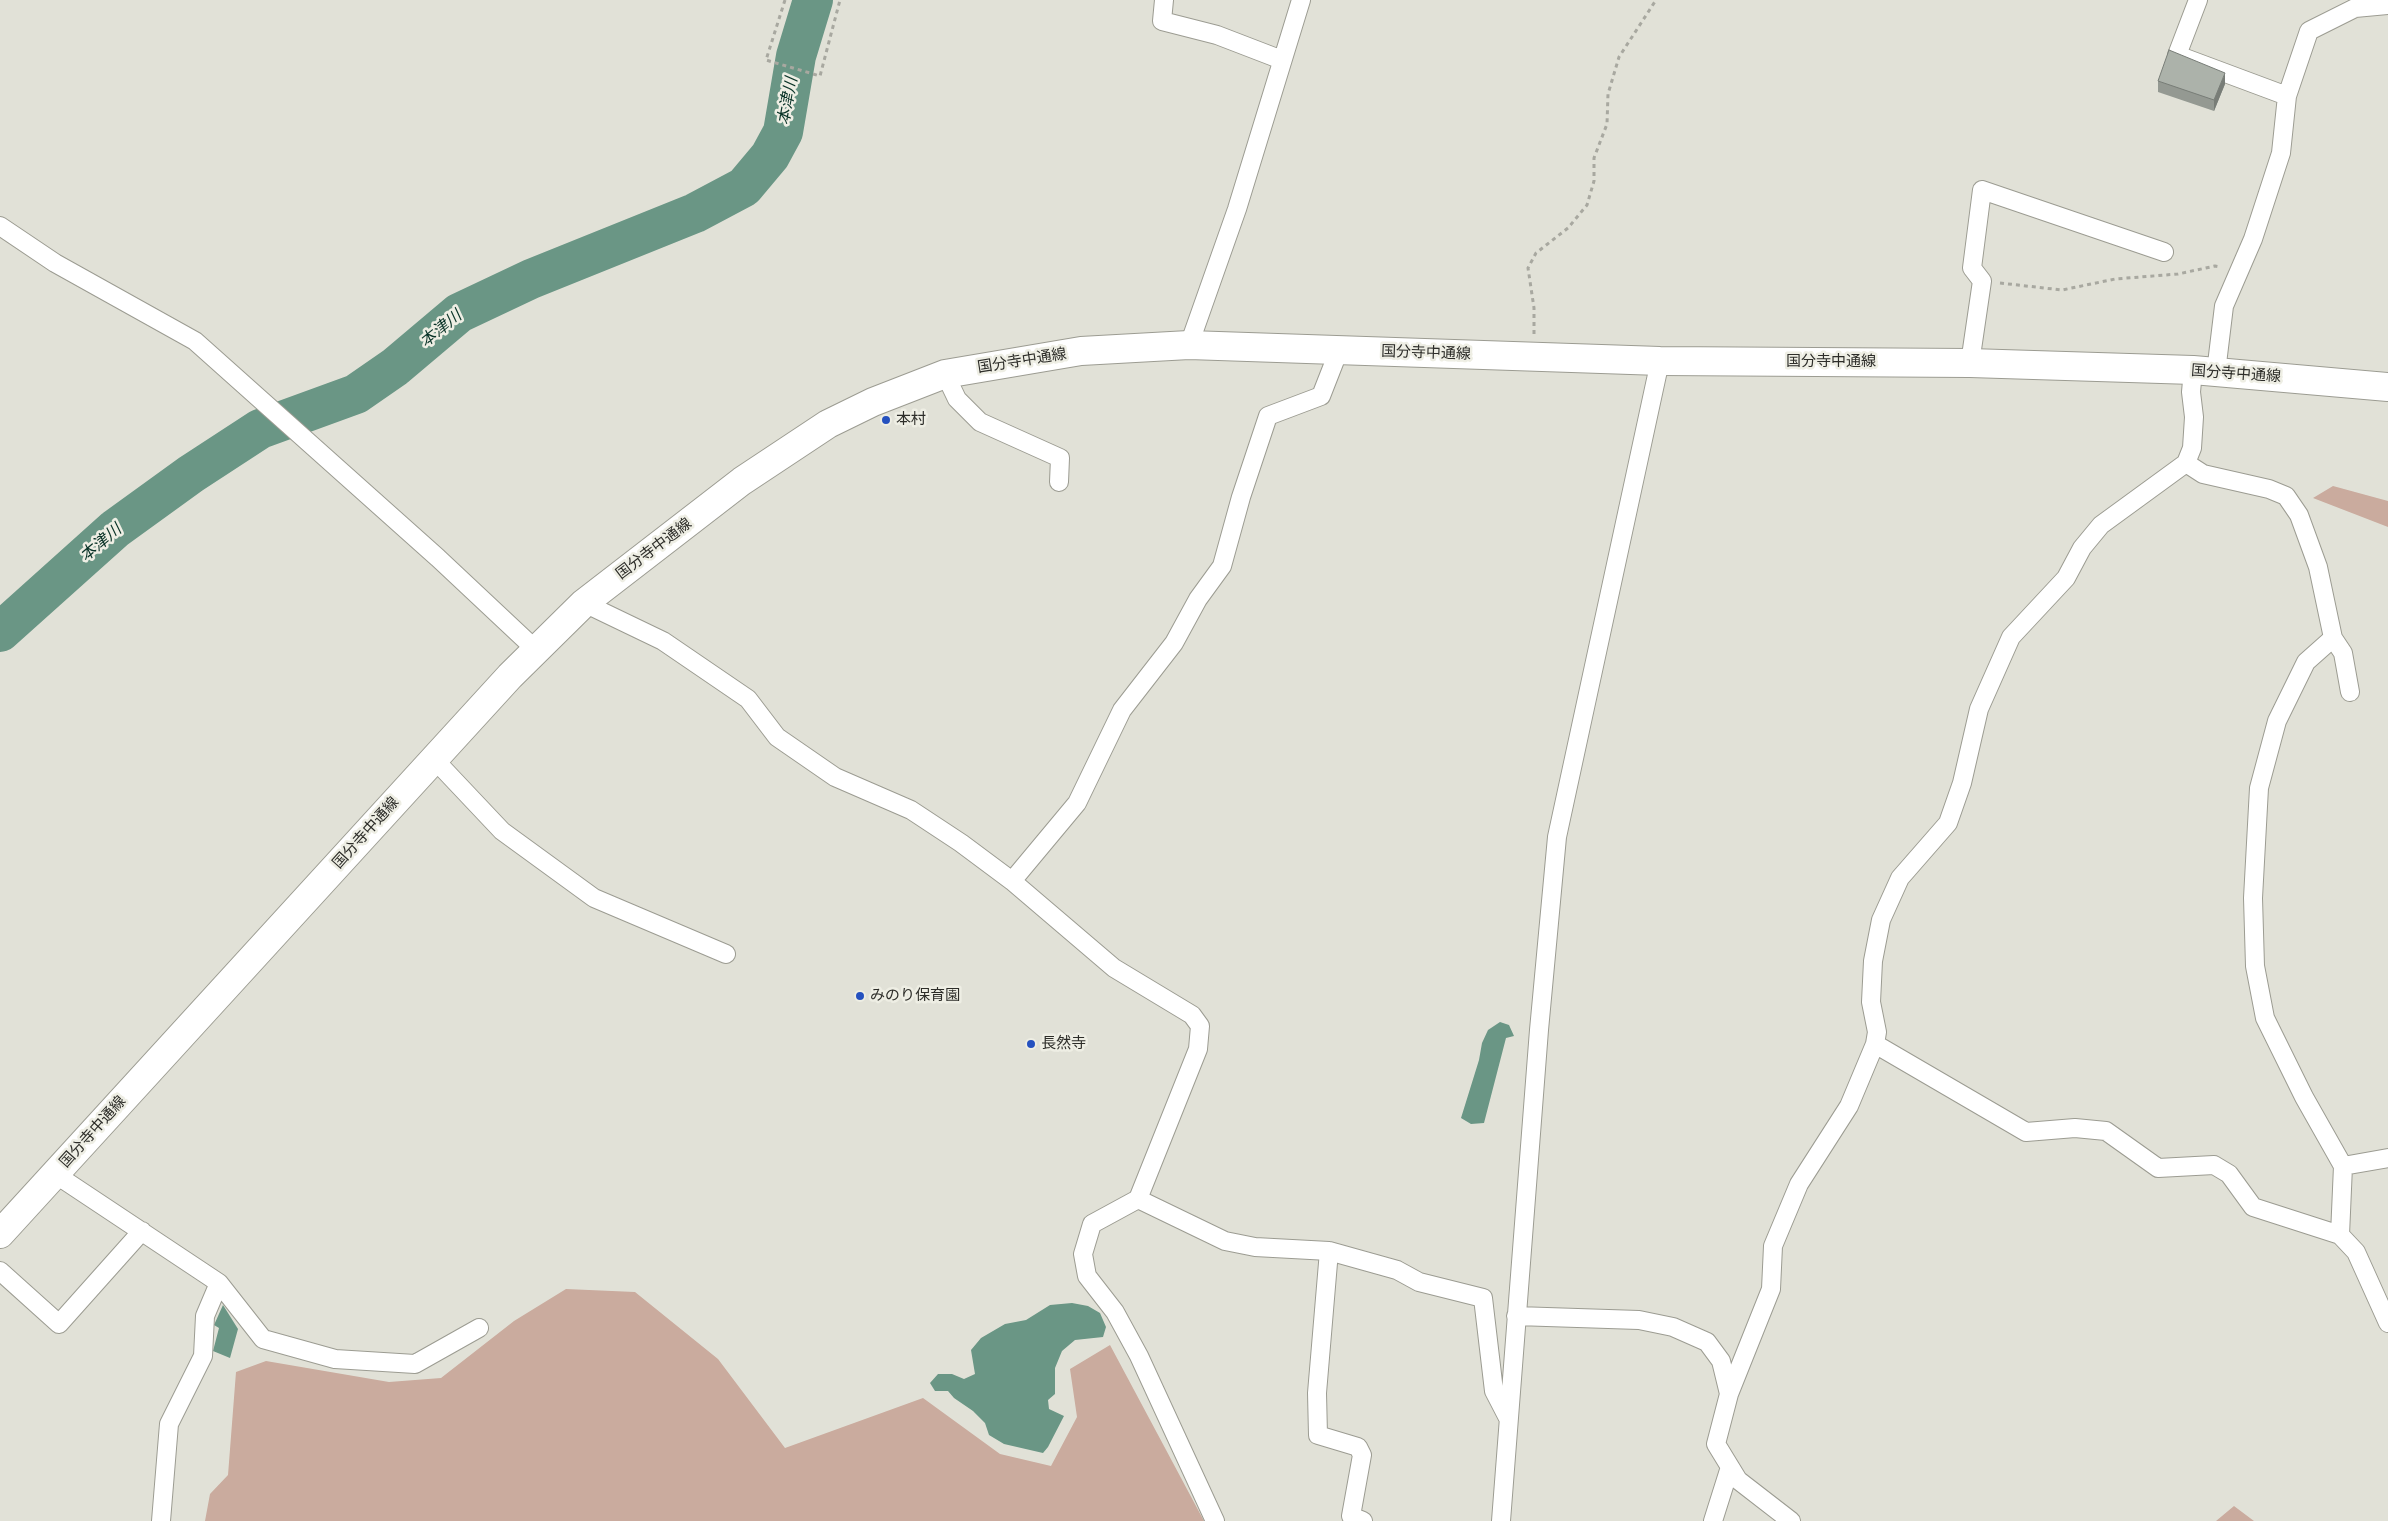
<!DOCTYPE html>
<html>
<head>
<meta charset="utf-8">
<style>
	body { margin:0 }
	canvas { display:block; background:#e1e1d7 }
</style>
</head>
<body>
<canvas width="2388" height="1521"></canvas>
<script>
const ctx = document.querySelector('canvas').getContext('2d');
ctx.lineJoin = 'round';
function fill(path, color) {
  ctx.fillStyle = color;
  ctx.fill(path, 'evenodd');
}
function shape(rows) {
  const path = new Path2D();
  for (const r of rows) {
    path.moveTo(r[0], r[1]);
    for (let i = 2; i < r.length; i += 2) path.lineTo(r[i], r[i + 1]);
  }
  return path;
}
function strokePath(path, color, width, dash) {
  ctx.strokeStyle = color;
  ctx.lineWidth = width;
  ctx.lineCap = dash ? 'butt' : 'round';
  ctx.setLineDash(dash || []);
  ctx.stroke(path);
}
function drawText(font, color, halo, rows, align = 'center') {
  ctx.font = font + ' "Noto Sans","Noto Sans JP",sans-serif';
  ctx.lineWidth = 5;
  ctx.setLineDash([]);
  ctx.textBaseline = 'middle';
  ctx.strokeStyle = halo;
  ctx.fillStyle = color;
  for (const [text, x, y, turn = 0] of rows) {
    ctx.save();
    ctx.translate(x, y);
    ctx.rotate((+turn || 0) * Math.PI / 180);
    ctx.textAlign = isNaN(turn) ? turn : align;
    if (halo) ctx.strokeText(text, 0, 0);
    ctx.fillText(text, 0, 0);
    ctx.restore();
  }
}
fill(shape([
	[2333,486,2388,501,2388,527,2313,498],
	[566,1289,635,1292,718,1359,785,1448,923,1398,1000,1454,1051,1466,1077,1417,1070,1369,1110,1345,1204,1521,205,1521,210,1494,228,1475,236,1372,266,1361,389,1382,441,1378,514,1321],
	[2234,1506,2254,1521,2216,1521]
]), '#caab9e');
fill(shape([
	[1500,1022,1509,1025,1514,1036,1506,1038,1484,1123,1471,1124,1461,1118,1479,1060,1482,1043,1488,1030],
	[1072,1303,1088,1306,1100,1313,1106,1327,1103,1337,1075,1340,1062,1351,1055,1368,1055,1394,1048,1400,1049,1409,1064,1416,1048,1447,1043,1453,1004,1444,989,1435,985,1423,973,1411,954,1398,948,1391,935,1391,930,1383,938,1374,952,1374,964,1379,975,1374,971,1350,981,1338,1005,1324,1026,1320,1050,1305],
	[223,1305,238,1329,230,1358,213,1351,219,1328,214,1325]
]), '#6a9685');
strokePath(shape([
	[0,632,115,529,191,474,260,429,356,394,395,367,459,313,531,279,695,213,744,187,770,156,783,132,796,56,813,0]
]), '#6a9685', 40);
const minor = shape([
	[1164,0,1162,21,1217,35,1282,60],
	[2198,0,2177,55,2287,96,2281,153,2253,239,2224,306,2216,372],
	[2287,96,2309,31,2355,8,2388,5],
	[0,226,55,263,195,341,438,558,535,649],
	[1189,345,1237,209,1301,0],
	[1970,363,1982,281,1972,268,1982,190,2164,252],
	[2193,370,2191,392,2194,417,2192,448,2186,463,2101,525,2082,548,2066,578,2011,637,1979,709,1962,783,1948,823,1900,878,1881,920,1873,961,1871,1002,1877,1032,1875,1044,2026,1132,2075,1128,2106,1131,2158,1168,2214,1165,2229,1174,2253,1207,2340,1235,2356,1252,2388,1323],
	[945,374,957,399,980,422,1060,458,1059,482],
	[2186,463,2203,474,2269,489,2286,496,2299,515,2318,567,2333,638],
	[584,603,663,641,748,699,777,737,835,777,911,810,961,843,1012,881,1114,968,1192,1015,1200,1026,1198,1049,1138,1199,1225,1241,1255,1247,1329,1251,1397,1270,1419,1282,1483,1298,1494,1391,1508,1418],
	[434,759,502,831,594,898,726,954],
	[1012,881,1077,803,1122,710,1174,643,1198,599,1222,566,1241,497,1268,416,1321,396,1339,350],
	[2343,1166,2388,1158],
	[55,1174,219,1283,263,1339,335,1359,415,1364,479,1328],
	[1138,1199,1092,1224,1083,1254,1087,1276,1115,1312,1139,1356,1215,1521],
	[2340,1235,2343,1166,2304,1097,2265,1018,2255,966,2253,898,2259,788,2277,721,2306,662,2333,638,2343,653,2350,692],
	[1329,1251,1317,1393,1318,1435,1358,1447,1362,1455,1351,1516,1363,1521],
	[0,1271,59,1324,142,1231],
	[1516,1316,1639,1320,1673,1327,1707,1342,1721,1361,1729,1394],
	[161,1521,169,1424,203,1356,205,1316,219,1283],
	[1501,1521,1539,1030,1557,837,1660,361],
	[1713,1521,1730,1467],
	[1791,1521,1738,1480,1716,1444,1729,1394,1771,1289,1773,1246,1799,1184,1849,1106,1875,1044]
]);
const primary = shape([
	[0,1234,510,676,584,603,742,481,828,424,873,402,945,374,1081,351,1189,345,1660,361,1970,363,2193,370,2388,387]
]);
strokePath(minor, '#9c9c92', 20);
strokePath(primary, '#9c9c92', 30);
strokePath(shape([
	[785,0,766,60,820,76,840,0],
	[2000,283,2062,290,2115,279,2178,274,2215,266,2221,267],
	[1534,334,1534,308,1528,268,1536,253,1568,228,1587,205,1594,181,1594,158,1607,124,1608,94,1619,57,1656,0]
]), '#a8a8a0', 3, [4, 4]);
strokePath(minor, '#fff', 18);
strokePath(primary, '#fff', 28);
fill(shape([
	[2158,81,2225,84,2214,111,2158,92]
]), '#949992');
fill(shape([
	[2225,73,2225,84,2214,111,2214,100]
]), '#787d77');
const building = shape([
	[2169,50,2225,73,2214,100,2158,81,2169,50]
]);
fill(building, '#acb2aa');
strokePath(building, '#787d77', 1);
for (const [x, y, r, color] of [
	[886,420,5,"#2551bf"],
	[860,996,5,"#2551bf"],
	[1031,1044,5,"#2551bf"]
]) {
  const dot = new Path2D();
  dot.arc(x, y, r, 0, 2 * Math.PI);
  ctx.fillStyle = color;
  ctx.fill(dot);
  strokePath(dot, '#eeeee4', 2);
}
drawText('15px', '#2d2d29', '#eeeee4', [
	["国分寺中通線",1426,353,2],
	["国分寺中通線",1022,361,-9],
	["国分寺中通線",1831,362],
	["国分寺中通線",2236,374,4],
	["国分寺中通線",654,549,-37],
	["国分寺中通線",366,833,-48],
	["国分寺中通線",93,1132,-48]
]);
drawText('15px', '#2d2d29', '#eeeee4', [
	["本村",896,420],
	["みのり保育園",870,996],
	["長然寺",1041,1044]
], 'left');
drawText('italic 16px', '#083226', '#eeeee4', [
	["本津川",788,101,-80],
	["本津川",441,329,-39],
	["本津川",101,543,-40]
]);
</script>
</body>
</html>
